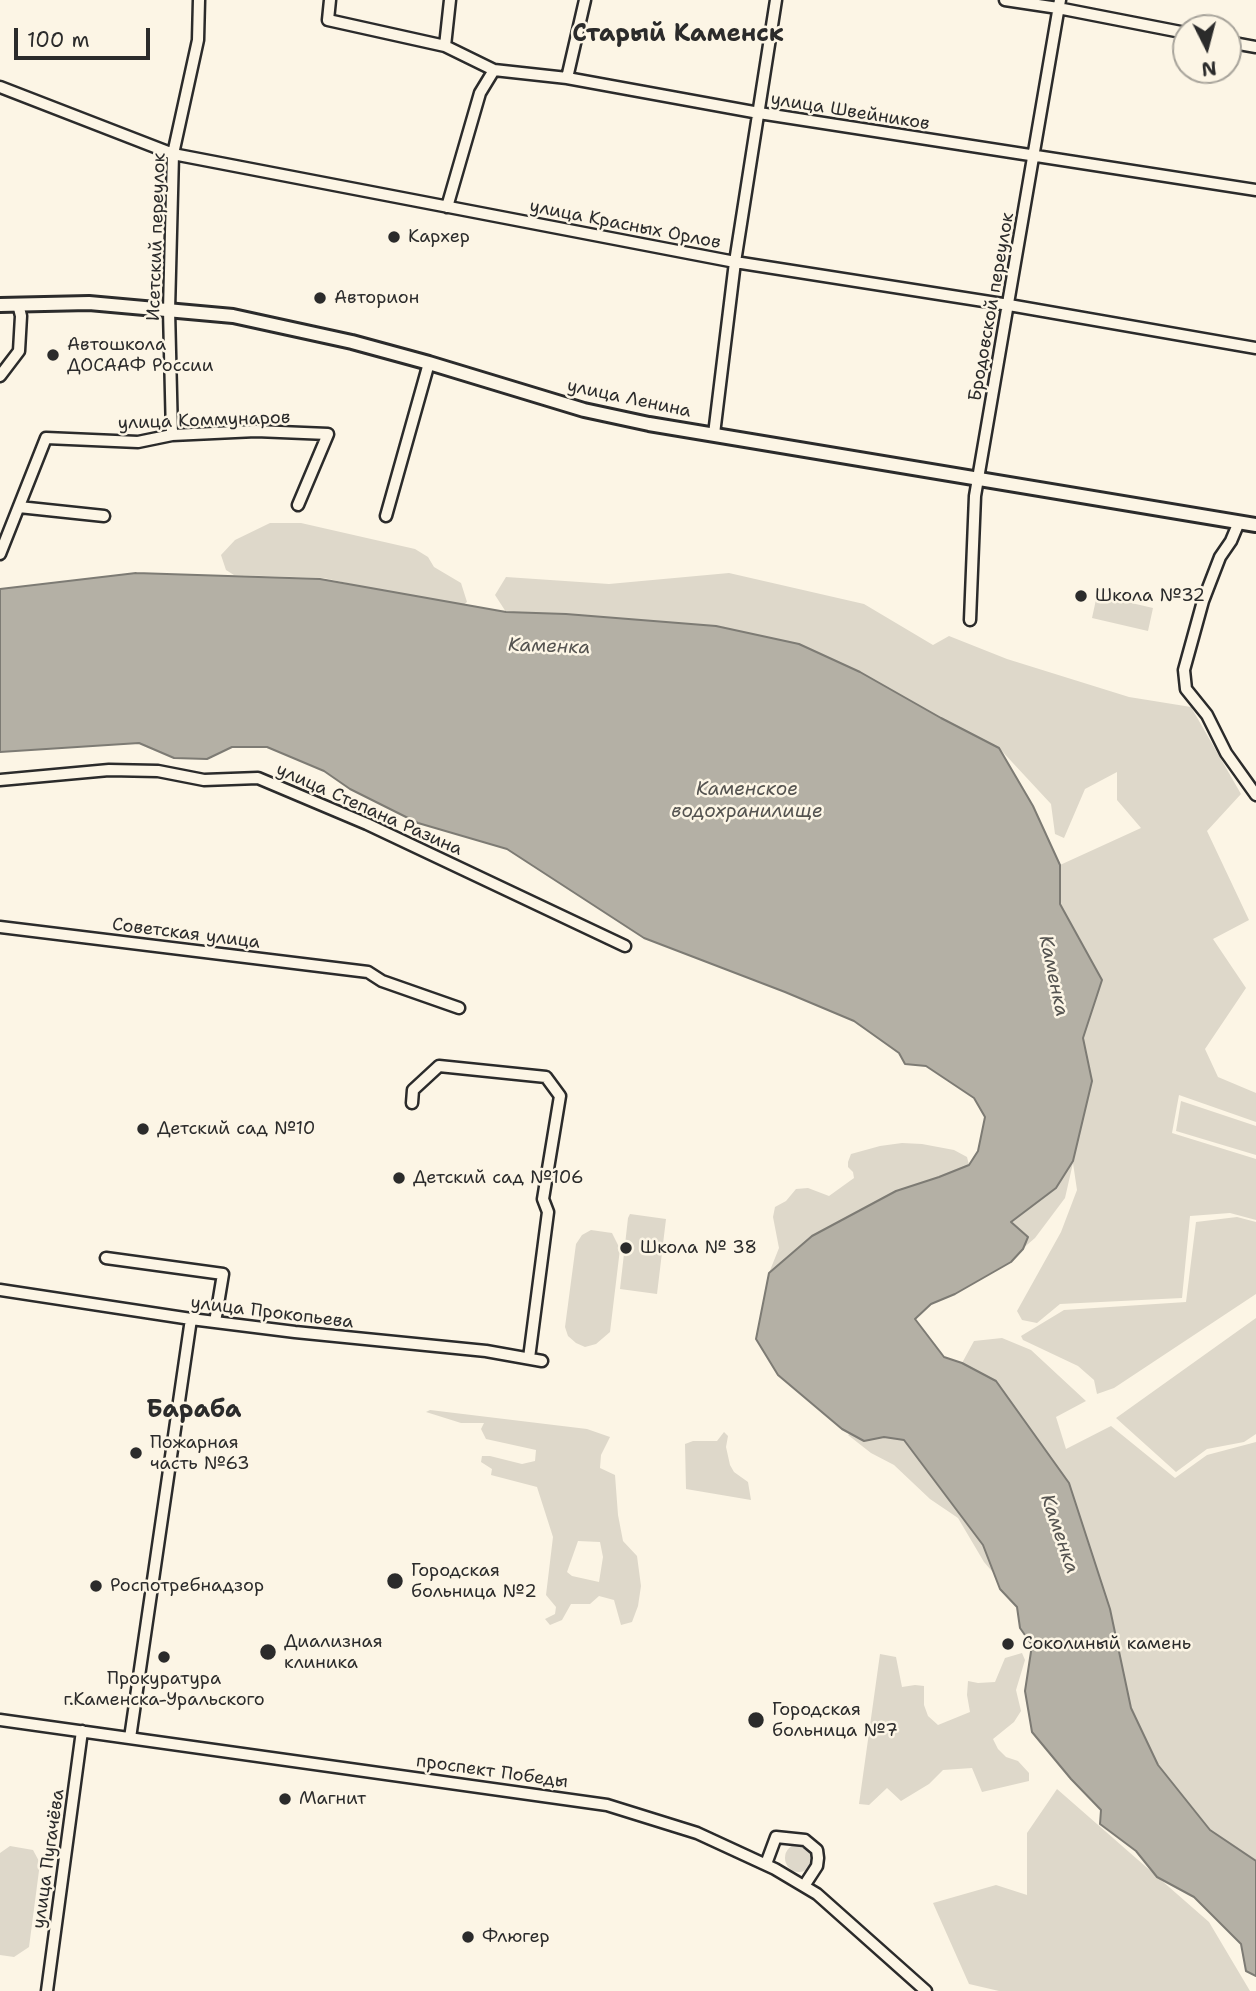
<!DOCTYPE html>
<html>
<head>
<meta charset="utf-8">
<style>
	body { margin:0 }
	#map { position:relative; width:1256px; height:1991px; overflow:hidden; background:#fcf5e5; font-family:"Shantell Sans",sans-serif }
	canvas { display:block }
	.north { position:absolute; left:1172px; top:14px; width:70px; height:70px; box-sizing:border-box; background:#fcf5e5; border:2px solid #a8a49b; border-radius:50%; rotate:174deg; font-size:19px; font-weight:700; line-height:28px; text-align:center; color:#2b2b2b }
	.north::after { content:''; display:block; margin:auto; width:24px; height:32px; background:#2b2b2b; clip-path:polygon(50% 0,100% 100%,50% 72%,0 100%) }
	.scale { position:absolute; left:14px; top:28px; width:136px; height:32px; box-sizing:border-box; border:4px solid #2b2b2b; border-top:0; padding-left:9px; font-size:21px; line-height:24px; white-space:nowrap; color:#2b2b2b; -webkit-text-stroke:5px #fcf5e5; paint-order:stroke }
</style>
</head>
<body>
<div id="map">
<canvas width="1256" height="1991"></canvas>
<div class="north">N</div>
<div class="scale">100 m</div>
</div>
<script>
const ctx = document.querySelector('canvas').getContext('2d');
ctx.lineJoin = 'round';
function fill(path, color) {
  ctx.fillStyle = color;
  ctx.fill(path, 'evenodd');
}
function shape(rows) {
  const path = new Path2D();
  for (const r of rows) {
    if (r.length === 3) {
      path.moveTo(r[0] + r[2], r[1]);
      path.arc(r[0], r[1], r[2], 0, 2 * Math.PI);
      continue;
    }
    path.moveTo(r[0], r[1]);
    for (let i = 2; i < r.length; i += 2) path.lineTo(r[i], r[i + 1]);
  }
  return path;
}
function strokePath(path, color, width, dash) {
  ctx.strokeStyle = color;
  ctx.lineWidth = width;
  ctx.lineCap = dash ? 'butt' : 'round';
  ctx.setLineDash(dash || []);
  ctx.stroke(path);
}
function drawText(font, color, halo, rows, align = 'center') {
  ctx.font = font + ' "Shantell Sans",sans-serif';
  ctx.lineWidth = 5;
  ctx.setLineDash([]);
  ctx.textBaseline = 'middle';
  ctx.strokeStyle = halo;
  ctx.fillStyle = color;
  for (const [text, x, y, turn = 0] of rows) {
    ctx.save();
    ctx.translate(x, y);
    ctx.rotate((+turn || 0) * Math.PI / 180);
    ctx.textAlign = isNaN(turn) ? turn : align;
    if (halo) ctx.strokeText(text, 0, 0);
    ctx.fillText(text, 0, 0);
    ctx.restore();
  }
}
fill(shape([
	[270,523,301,523,415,549,428,557,434,567,461,583,467,602,459,608,324,578,234,575,226,570,221,555,235,540],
	[729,573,864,604,933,645,949,636,1007,659,1129,697,1191,707,1241,794,1207,831,1249,920,1213,939,1246,988,1205,1049,1218,1077,1256,1093,1256,1122,1179,1095,1172,1133,1256,1159,1256,1220,1230,1213,1190,1216,1182,1298,1060,1304,1037,1323,1022,1320,1017,1311,1061,1232,1077,1190,1073,1163,1065,1198,1035,1238,999,1269,929,1306,1092,1081,1083,1038,1102,980,1060,904,1060,865,1141,828,1117,800,1117,772,1085,789,1064,838,1055,834,1051,804,999,748,799,644,716,626,566,614,506,612,495,595,506,577,609,584],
	[1097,595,1153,608,1148,631,1092,618],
	[1181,1101,1256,1126,1256,1155,1176,1131],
	[902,1143,922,1144,954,1150,967,1157,969,1165,812,1236,769,1273,779,1248,773,1217,775,1207,786,1201,796,1189,808,1188,829,1196,854,1178,853,1172,848,1167,848,1162,851,1154,880,1146],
	[630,1214,666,1219,657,1294,620,1289,628,1218],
	[1237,1217,1256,1222,1256,1294,1114,1388,1097,1394,1094,1380,1078,1366,1023,1340,1021,1336,1064,1310,1186,1302,1196,1222],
	[591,1230,612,1233,620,1249,610,1332,596,1344,585,1347,576,1343,568,1336,565,1327,576,1244,582,1235],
	[1256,1318,1256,1434,1244,1442,1207,1449,1176,1472,1116,1418],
	[1002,1338,1031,1350,1086,1401,1056,1417,1066,1449,1111,1426,1175,1478,1207,1455,1256,1442,1256,1861,1210,1830,1158,1765,1131,1708,1110,1609,1069,1483,996,1381,962,1363,974,1341],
	[430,1410,587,1429,610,1437,601,1455,600,1468,615,1475,618,1515,623,1541,637,1556,641,1586,638,1606,632,1622,621,1625,614,1600,599,1596,590,1604,571,1604,562,1620,550,1625,545,1619,555,1614,556,1607,546,1595,553,1537,537,1487,491,1475,492,1469,481,1462,482,1456,490,1456,522,1464,535,1461,536,1450,486,1439,481,1429,484,1423,461,1423,426,1412],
	[578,1541,600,1542,603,1557,599,1582,572,1576,567,1572],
	[897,1426,982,1534,1003,1584,984,1562,958,1518,930,1499,894,1465,871,1453,848,1435,854,1431],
	[724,1432,728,1436,726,1447,730,1465,734,1472,748,1482,751,1500,686,1489,685,1444,693,1441,717,1441],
	[1022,1653,1025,1660,1016,1690,1021,1711,1014,1722,993,1739,998,1749,1006,1757,1018,1761,1029,1773,1029,1781,982,1792,972,1768,943,1770,929,1784,901,1801,887,1788,869,1805,859,1804,880,1654,896,1657,902,1687,915,1685,924,1686,924,1705,928,1716,938,1725,970,1712,967,1695,968,1681,978,1683,995,1682,1005,1658],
	[1057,1789,1209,1922,1250,1991,999,1991,969,1984,933,1903,996,1885,1027,1895,1027,1833],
	[799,1858,14],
	[10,1846,33,1850,40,1863,29,1947,14,1957,0,1955,0,1853]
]), '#ded8ca');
const water = shape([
	[136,573,320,579,506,612,566,614,716,626,799,644,860,672,941,718,999,748,1033,806,1060,865,1060,904,1102,980,1083,1038,1092,1081,1073,1161,1056,1188,1011,1222,1028,1237,1023,1249,1011,1262,955,1294,931,1304,915,1319,944,1357,962,1363,996,1381,1069,1483,1110,1609,1131,1708,1158,1765,1210,1830,1256,1861,1256,1976,1246,1971,1241,1944,1194,1897,1157,1877,1136,1851,1100,1824,1101,1810,1071,1779,1032,1732,1025,1691,1032,1645,1020,1628,1017,1607,1000,1589,983,1545,904,1440,884,1437,864,1441,842,1429,778,1375,756,1339,769,1273,812,1236,896,1191,939,1177,969,1165,978,1151,985,1117,974,1098,926,1066,905,1064,899,1053,854,1021,785,992,644,938,507,849,418,823,350,789,324,771,267,747,232,747,207,759,174,758,139,743,0,752,0,589,136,573]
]);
fill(water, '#b4b0a5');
strokePath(water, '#7d7b74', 2);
const minor = shape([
	[330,0,328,20,445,46,494,70,567,78,759,113,1256,190],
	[1005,0,1058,8,1186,33],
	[1228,42,1256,47],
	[445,46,450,0],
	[567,78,585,0],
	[0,87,173,154,735,262,1009,305,1256,348],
	[447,207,480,93,494,70],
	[0,376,19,351,21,316,18,304],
	[714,434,735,262,776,0],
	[172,435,169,310,173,154,198,40,199,0],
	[19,507,104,516],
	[386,516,429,363],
	[1239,522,1231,541,1220,557,1203,601,1184,670,1186,689,1207,715,1226,753,1256,795],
	[0,554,46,438,138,442,172,435,256,431,328,434,298,505],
	[970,620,975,496,1060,0],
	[0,780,109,770,158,771,204,780,258,778,367,824,625,946],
	[0,927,368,972,382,981,459,1008],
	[412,1103,413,1090,439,1066,546,1077,560,1096,543,1199,548,1212,529,1358],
	[106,1258,223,1274,215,1322],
	[0,1290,191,1319,295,1332,486,1351,542,1361],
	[0,1720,607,1805,697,1833,775,1869,817,1894,926,1991],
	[130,1738,191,1319],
	[766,1864,776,1837,805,1840,817,1850,818,1858,817,1866,804,1886],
	[47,1991,82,1731]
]);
const major = shape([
	[0,305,89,303,233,316,352,342,429,363,584,410,649,424,1256,525]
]);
strokePath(minor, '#2b2b2b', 15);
strokePath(major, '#2b2b2b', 18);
strokePath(minor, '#fcf5e5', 10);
strokePath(major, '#fcf5e5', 12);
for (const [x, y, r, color] of [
	[394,237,7,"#2b2b2b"],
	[320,298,7,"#2b2b2b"],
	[53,355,7,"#2b2b2b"],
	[1081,596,7,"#2b2b2b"],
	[143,1129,7,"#2b2b2b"],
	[399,1178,7,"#2b2b2b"],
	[626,1248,7,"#2b2b2b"],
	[136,1453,7,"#2b2b2b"],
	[395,1581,9,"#2b2b2b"],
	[96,1586,7,"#2b2b2b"],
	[1008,1644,7,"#2b2b2b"],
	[268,1652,9,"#2b2b2b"],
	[164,1657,7,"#2b2b2b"],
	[756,1720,9,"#2b2b2b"],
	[285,1799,7,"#2b2b2b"],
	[468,1937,7,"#2b2b2b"]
]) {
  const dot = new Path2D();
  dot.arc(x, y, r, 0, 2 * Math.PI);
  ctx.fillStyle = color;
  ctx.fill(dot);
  strokePath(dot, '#fcf5e5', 2.5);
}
drawText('18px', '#2b2b2b', '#fcf5e5', [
	["улица Швейников",850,112,9],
	["улица Красных Орлов",625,225,11],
	["Исетский переулок",157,237,-88],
	["Бродовской переулок",992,307,-80],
	["улица Ленина",629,399,12],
	["улица Коммунаров",204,421,-2],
	["улица Степана Разина",369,810,24],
	["Советская улица",186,934,7],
	["улица Прокопьева",272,1313,7],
	["проспект Победы",492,1772,8],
	["улица Пугачёва",49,1859,-82]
]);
drawText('18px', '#2b2b2b', '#fcf5e5', [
	["Кархер",408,237],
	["Авторион",334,298],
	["Автошкола",67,345],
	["ДОСААФ России",67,366],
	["Школа №32",1095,596],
	["Детский сад №10",157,1129],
	["Детский сад №106",413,1178],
	["Школа № 38",640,1248],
	["Пожарная",150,1443],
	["часть №63",150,1464],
	["Городская",411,1571],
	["больница №2",411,1592],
	["Роспотребнадзор",110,1586],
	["Диализная",284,1642],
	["клиника",284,1663],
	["Соколиный камень",1022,1644],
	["Прокуратура",164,1679,"center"],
	["г.Каменска-Уральского",164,1700,"center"],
	["Городская",772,1710],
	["больница №7",772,1731],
	["Магнит",299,1799],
	["Флюгер",482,1937]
], 'left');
drawText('italic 19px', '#545350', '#fcf5e5', [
	["Каменка",549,647,2],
	["Каменское",747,790],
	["водохранилище",747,812],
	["Каменка",1053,976,78],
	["Каменка",1059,1534,71]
]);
drawText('bold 24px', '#2b2b2b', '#fcf5e5', [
	["Старый Каменск",678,35],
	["Бараба",194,1411]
]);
</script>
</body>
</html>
